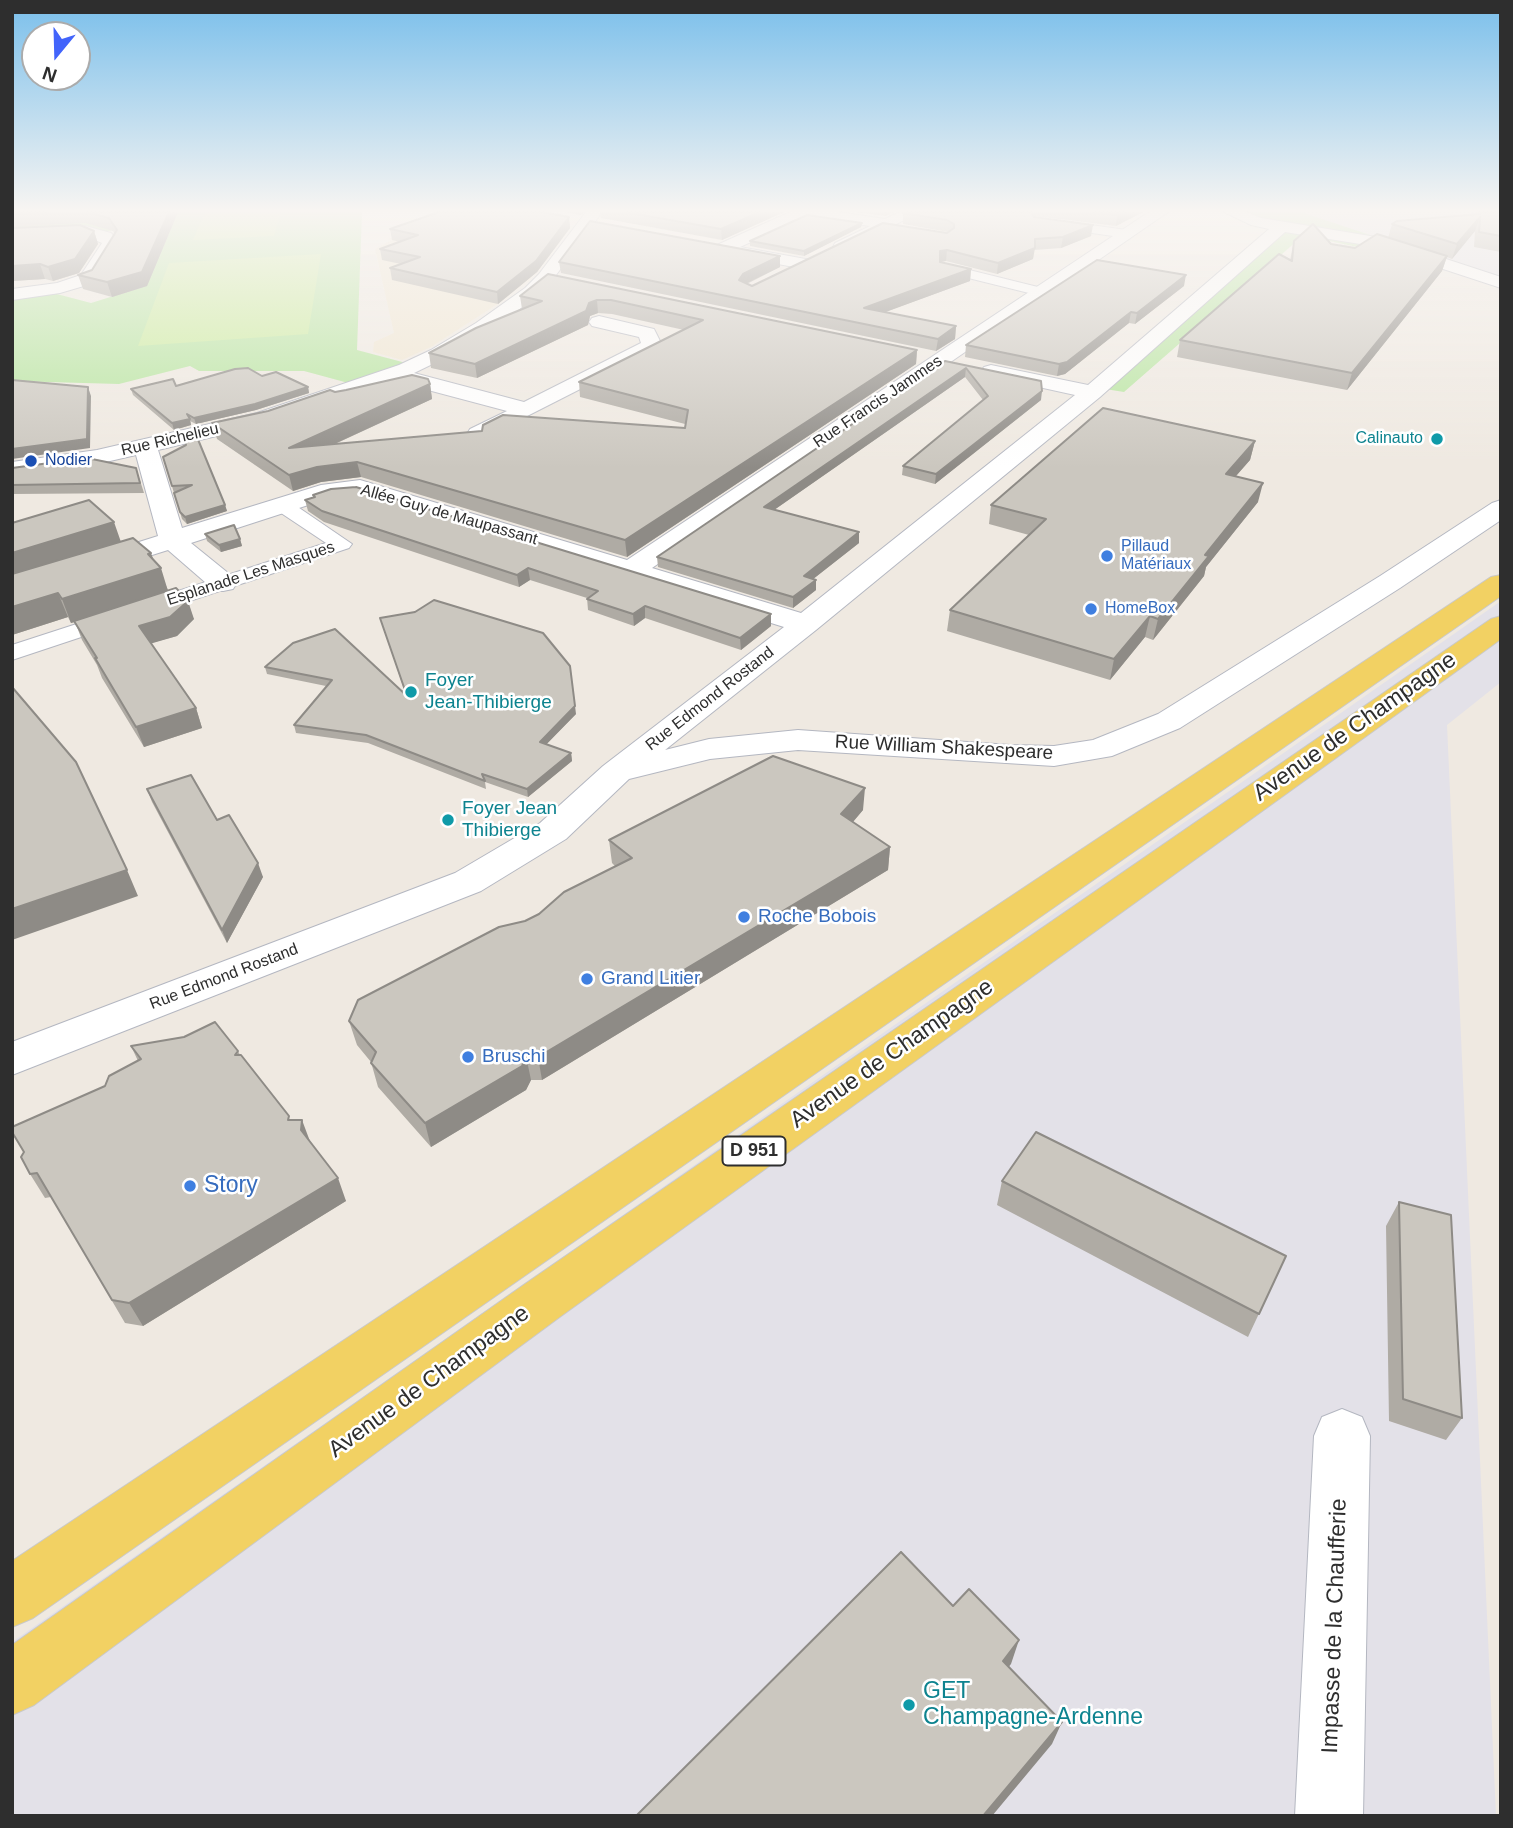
<!DOCTYPE html>
<html>
<head>
<meta charset="utf-8">
<style>
	body { margin:0 }
	#map { position:relative; width:1513px; height:1828px; overflow:hidden; background:#efe9e1; font-family:Helvetica,sans-serif }
	canvas { display:block }
	.frame { position:absolute; inset:0; border:14px solid #2e2e2e; pointer-events:none }
	.north { position:absolute; left:21px; top:21px; width:70px; height:70px; box-sizing:border-box; background:#fff; border:2px solid #ababab; border-radius:50%; rotate:199deg; font-size:19px; font-weight:700; line-height:28px; text-align:center; color:#2e2e2e }
	.north::after { content:''; display:block; margin:auto; width:24px; height:32px; background:#4264fb; clip-path:polygon(50% 0,100% 100%,50% 72%,0 100%) }
</style>
</head>
<body>
<div id="map">
<canvas width="1513" height="1828"></canvas>
<div class="frame"></div>
<div class="north">N</div>
</div>
<script>
const ctx = document.querySelector('canvas').getContext('2d');
ctx.lineJoin = 'round';
function fill(path, color) {
  ctx.fillStyle = color;
  ctx.fill(path, 'evenodd');
}
function shape(rows) {
  const path = new Path2D();
  for (const r of rows) {
    path.moveTo(r[0], r[1]);
    for (let i = 2; i < r.length; i += 2) path.lineTo(r[i], r[i + 1]);
  }
  return path;
}
function strokePath(path, color, width, dash) {
  ctx.strokeStyle = color;
  ctx.lineWidth = width;
  ctx.lineCap = dash ? 'butt' : 'round';
  ctx.setLineDash(dash || []);
  ctx.stroke(path);
}
function drawText(font, color, halo, rows, align = 'center') {
  ctx.font = font + ' Helvetica,sans-serif';
  ctx.lineWidth = 5;
  ctx.setLineDash([]);
  ctx.textBaseline = 'middle';
  ctx.strokeStyle = halo;
  ctx.fillStyle = color;
  for (const [text, x, y, turn = 0] of rows) {
    ctx.save();
    ctx.translate(x, y);
    ctx.rotate((+turn || 0) * Math.PI / 180);
    ctx.textAlign = isNaN(turn) ? turn : align;
    if (halo) ctx.strokeText(text, 0, 0);
    ctx.fillText(text, 0, 0);
    ctx.restore();
  }
}
fill(shape([
	[1272,212,1501,212,1501,281],
	[1501,601,1501,682,1447,725,1496,1816,12,1816,12,1642]
]), '#e3e1e8');
fill(shape([
	[426,226,536,270,530,279,496,305,431,347,402,360,373,352,374,342,394,333,375,249,392,240,388,239]
]), '#f0e6d1');
fill(shape([
	[75,212,362,212,357,350,406,363,352,384,304,371,199,371,190,366,119,384,12,381,12,297,53,293,91,303,146,286,157,261,114,250,163,247,172,226,148,220,106,232,12,232,12,216],
	[1239,212,1301,212,1373,236,1253,219],
	[1287,230,1362,243,1366,249,1316,238,1298,240,1124,392,1092,387]
]), '#b6e59e');
fill(shape([
	[205,212,281,212,274,236,193,240],
	[321,254,308,334,138,346,169,263]
]), '#c9ec9a');
const pedestrian = shape([
	[1054,220,1127,230,1133,234,1127,238,1050,227,1050,221,1054,220],
	[945,264,1046,289,1048,292,1041,296,940,271,940,265,945,264],
	[282,499,289,501,352,544,349,548,12,660,12,645,326,543,275,509,272,505,282,499]
]);
const minor = shape([
	[586,212,602,212,551,282,537,296,490,331,445,358,414,373,524,402,641,343,639,337,592,326,589,322,592,318,599,316,654,329,662,345,659,349,478,441,470,439,467,434,470,429,507,411,394,381,271,423,158,450,182,528,321,485,360,480,627,560,1149,212,1168,212,652,568,801,613,1075,395,984,375,981,371,984,367,991,365,1088,385,1269,229,1251,225,1224,212,1246,212,1261,218,1382,238,1501,277,1501,288,1373,246,1285,232,1100,397,816,630,665,750,709,739,798,730,1010,745,1054,746,1093,740,1158,714,1380,576,1492,503,1501,500,1501,520,1400,588,1180,728,1112,756,1054,766,798,750,710,759,629,779,566,839,481,891,12,1075,12,1042,455,873,540,823,603,766,784,627,359,495,333,497,191,543,233,577,237,583,233,589,223,591,213,589,168,550,12,599,12,582,158,536,136,455,97,464,12,476,12,462,97,450,257,413,399,365,431,350,476,323,525,288,539,274,586,212],
	[790,212,838,212,885,219,900,212,920,212,841,252,835,251,833,247,835,243,870,226,806,217,740,247,811,260,814,264,811,268,805,269,723,254,715,249,717,245,790,212],
	[85,226,111,233,119,242,94,283,60,293,12,300,12,289,57,283,81,275,102,243,85,236,12,239,12,229,85,226],
	[1342,1409,1362,1417,1370,1436,1363,1816,1295,1816,1314,1436,1322,1417,1342,1409]
]);
const primary = shape([
	[1501,575,1501,596,33,1618,12,1627,12,1561,1491,577,1501,575],
	[1501,616,1501,639,561,1316,34,1705,12,1715,12,1645,525,1284,1491,619,1501,616]
]);
strokePath(pedestrian, '#b4b7c1', 2);
strokePath(minor, '#b4b7c1', 2);
strokePath(primary, '#c9c9c9', 2);
fill(pedestrian, '#fff');
fill(minor, '#fff');
fill(primary, '#f2d163');
fill(shape([
	[12,212,178,212,147,286,112,297,83,289,78,275,92,270,115,234,113,231,85,223,12,227],
	[432,212,542,212,569,217,570,228,537,272,498,304,392,280,390,268,401,264,382,260,380,249,400,242,392,240,390,229,437,213],
	[566,212,584,212,581,215],
	[600,212,784,212,722,240,601,218],
	[856,212,894,212,885,216],
	[905,212,1143,212,1116,226,1036,216,1034,217,1091,236,1061,248,1034,250,1033,259,997,274,946,261,941,262,971,269,970,281,885,312,956,326,955,339,936,351,561,273,559,262,780,267,747,284,752,286,948,232,903,224,903,213],
	[1476,212,1501,212,1501,252,1474,247,1475,231,1452,259,1447,257,1442,271,1347,390,1177,357,1180,340,1290,260,1294,241,1355,248,1388,238,1392,224,1476,214],
	[862,223,861,227,804,256,750,246,750,241],
	[94,231,98,244,79,273,53,281,45,279,12,281],
	[548,274,917,350,916,364,627,557,361,477,321,482,293,491,217,439,212,423,268,411,335,392,430,384,432,399,335,444,685,428,685,424,580,397,579,382,684,330,612,314,598,313,590,316,588,325,477,378,431,368,429,353,522,309,520,296],
	[1184,286,1135,324,1129,323,1065,374,1057,376,965,357,966,345],
	[945,361,1041,381,1041,400,935,484,902,475,903,466,983,400,965,377,774,510,859,532,859,543,813,579,816,590,793,608,658,567,657,557],
	[262,376,308,387,309,393,256,410,196,424,190,421,191,425,174,430,133,395,131,389,176,386],
	[1255,441,1250,460,1236,476,1258,502,1206,567,1204,576,1153,640,1145,637,1110,680,947,631,950,610,1029,535,989,524,991,505],
	[186,445,225,505,227,511,187,524,182,519,163,457],
	[12,468,136,468,144,493,12,494],
	[313,495,771,626,741,650,645,618,634,626,588,610,587,598,530,580,519,587,324,522,308,511,305,500,313,497],
	[12,523,121,542,154,560,168,590,194,619,177,636,151,643,196,708,202,728,144,747,102,678,97,665,82,640,75,622,71,623,68,617,12,635],
	[205,534,240,539,242,546,221,552,207,541],
	[380,618,576,714,546,744,571,753,572,761,528,797,485,782,486,789,368,743,296,733,294,725,326,686,267,674,265,667,406,695],
	[147,789,217,820,263,877,227,943,152,802],
	[863,810,853,822,890,847,888,870,542,1080,531,1080,526,1090,431,1147,378,1087,371,1062,357,1045,349,1021,539,914,615,866,612,863,609,840],
	[131,1046,238,1051,240,1055,290,1120,310,1142,346,1201,143,1326,125,1323,51,1197,45,1198,30,1174,105,1086,138,1061],
	[1002,1181,1286,1256,1248,1337,997,1205],
	[1399,1202,1462,1418,1446,1440,1389,1421,1386,1226]
]), '#afaba4');
fill(shape([
	[169,212,178,212,147,286,112,297,107,282],
	[760,212,784,212,722,240,721,229],
	[885,212,894,212,885,216],
	[1123,212,1143,212,1116,226,1117,215],
	[569,217,570,228,537,272,498,304,497,292],
	[1480,217,1475,231,1452,259,1457,244],
	[862,223,861,227,804,256,804,251],
	[1093,225,1091,236,1061,248,1063,237],
	[94,231,98,244,79,273,53,281,48,267],
	[1035,248,1033,259,997,274,998,263],
	[947,250,946,261,939,262,940,251],
	[780,256,780,267,743,285,739,280,743,274],
	[1447,256,1442,271,1347,390,1352,373],
	[40,264,45,279,12,281,12,266],
	[971,269,970,281,864,320,864,308],
	[1186,275,1184,286,1135,324,1137,313],
	[597,300,598,313,590,316,588,325,477,378,475,364,589,303],
	[1131,312,1129,323,1065,374,1057,376,1059,364],
	[956,326,955,339,936,351,938,339],
	[917,350,916,364,627,557,625,540],
	[966,368,965,377,764,517,764,507],
	[430,384,432,399,293,463,289,448],
	[88,387,91,396,90,448,12,459,12,449],
	[308,387,309,393,256,410,196,424,194,418],
	[1042,391,1041,400,935,484,936,474],
	[190,419,191,425,174,430,172,423],
	[1255,441,1250,460,1221,493,1226,474],
	[357,462,361,477,321,482,293,491,289,475,317,467],
	[1263,483,1258,502,1206,567,1204,576,1153,640,1158,619,1205,555],
	[225,505,227,511,187,524,185,517],
	[114,522,122,545,12,579,12,553],
	[859,532,859,543,803,587,804,576],
	[240,539,242,546,221,552,219,545],
	[151,553,157,569,161,568,168,591,71,623,62,599],
	[528,568,530,580,519,587,517,575],
	[816,580,816,590,793,608,793,597],
	[58,593,68,617,12,635,12,607],
	[188,601,194,619,177,636,146,645,139,626],
	[645,606,645,618,634,626,633,614],
	[771,614,771,626,741,650,740,638],
	[1150,616,1145,637,1110,680,1114,659],
	[575,706,576,714,541,750,540,742],
	[196,708,202,728,144,747,136,727],
	[571,753,572,761,528,797,527,789],
	[865,788,863,810,840,837,841,814],
	[890,847,888,870,542,1080,538,1057],
	[258,863,263,877,227,943,222,930],
	[127,870,138,896,12,940,12,909],
	[526,1056,531,1080,526,1090,431,1147,425,1123],
	[302,1120,311,1144,301,1130],
	[338,1178,346,1201,143,1326,129,1303],
	[1019,1640,1011,1664,995,1684,1003,1661],
	[1062,1722,1052,1744,992,1816,983,1816]
]), '#8e8b86');
const building = shape([
	[12,212,46,212,12,214,12,212],
	[87,212,169,212,142,272,107,282,78,275,92,270,117,230,109,218,87,212],
	[439,212,542,212,569,217,536,261,497,292,390,268,420,257,380,249,418,235,390,229,439,212],
	[625,212,760,212,721,229,625,212],
	[905,212,1031,212,1034,217,1093,225,1063,237,1035,239,1035,248,998,263,947,250,940,251,940,262,971,269,864,308,956,326,938,339,559,262,590,221,780,256,743,274,739,280,752,286,883,223,947,233,954,228,954,224,947,220,903,213,905,212],
	[1093,212,1123,212,1117,215,1093,212],
	[1480,212,1501,212,1501,236,1479,232,1480,217,1457,244,1392,224,1397,221,1480,214,1480,212],
	[807,215,862,223,804,251,750,241,807,215],
	[1313,224,1331,244,1355,248,1377,234,1447,256,1352,373,1180,340,1279,254,1292,261,1294,241,1313,224],
	[80,225,94,231,75,259,48,267,40,264,12,266,12,228,80,225],
	[1097,260,1186,275,1137,313,1131,312,1067,362,1059,364,966,345,1097,260],
	[548,274,917,350,625,540,357,462,317,467,289,475,212,423,268,411,330,390,335,392,346,390,412,375,428,379,430,384,289,448,482,431,483,425,503,415,685,428,688,410,579,382,703,320,611,300,597,300,589,303,586,311,475,364,429,353,476,328,542,301,520,296,548,274],
	[945,361,1041,381,1042,391,936,474,903,466,988,396,966,368,764,507,859,532,804,576,816,580,793,597,657,557,945,361],
	[248,368,262,376,276,372,308,387,255,404,194,418,187,414,190,419,172,423,131,389,173,379,176,386,235,369,248,368],
	[12,380,88,387,87,439,12,449,12,380],
	[1103,408,1255,441,1226,474,1263,483,1205,555,1209,556,1158,619,1150,616,1114,659,950,610,1046,519,991,505,1103,408],
	[197,437,225,505,185,517,180,512,174,493,192,485,172,486,163,457,186,445,185,439,197,437],
	[87,458,136,468,140,483,12,485,12,468,87,458],
	[356,487,771,614,740,638,645,606,633,614,587,599,598,591,528,568,517,575,322,511,305,500,315,497,313,495,331,489,356,487],
	[89,500,114,522,12,553,12,523,89,500],
	[234,525,240,539,219,545,205,534,234,525],
	[133,538,151,553,148,554,161,568,62,599,58,593,12,607,12,574,133,538],
	[176,588,188,601,170,617,139,626,196,708,136,727,95,658,97,658,74,621,176,588],
	[434,600,543,633,570,666,575,706,540,742,571,753,527,789,482,774,485,781,366,735,294,725,332,680,265,667,293,643,335,629,407,696,380,618,415,612,434,600],
	[12,687,76,762,127,870,12,909,12,687],
	[773,756,865,788,841,814,890,847,538,1057,526,1056,522,1066,425,1123,371,1063,376,1052,349,1021,358,1000,499,927,525,921,539,914,564,892,632,858,609,840,773,756],
	[191,775,217,820,229,815,258,863,222,930,147,789,191,775],
	[215,1022,238,1051,235,1055,241,1055,289,1116,288,1120,302,1120,301,1130,338,1178,129,1303,112,1300,37,1173,30,1174,21,1157,24,1152,12,1132,12,1127,105,1086,109,1076,141,1059,131,1046,184,1037,215,1022],
	[1036,1132,1286,1256,1259,1314,1002,1181,1036,1132],
	[1399,1202,1451,1215,1462,1418,1403,1399,1399,1202],
	[901,1552,953,1606,969,1589,1019,1640,1003,1661,1062,1722,983,1816,636,1816,901,1552]
]);
fill(building, '#cbc7bf');
strokePath(building, '#8e8b86', 2);
const sky = ctx.createLinearGradient(0, 0, 0, 468);
sky.addColorStop(0, '#7abfeb');
sky.addColorStop(0.45, '#f8f5f2');
sky.addColorStop(1, '#f8f5f200');
ctx.fillStyle = sky;
ctx.fillRect(0, 0, 1513, 468);
for (const [x, y, r, color] of [
	[1437,439,7,"#0f9aa8"],
	[31,461,7,"#1a4fb4"],
	[1107,556,7,"#3f7fe0"],
	[1091,609,7,"#3f7fe0"],
	[411,692,7,"#0f9aa8"],
	[448,820,7,"#0f9aa8"],
	[744,917,7,"#3f7fe0"],
	[587,979,7,"#3f7fe0"],
	[468,1057,7,"#3f7fe0"],
	[190,1186,7,"#3f7fe0"],
	[909,1705,7,"#0f9aa8"]
]) {
  const dot = new Path2D();
  dot.arc(x, y, r, 0, 2 * Math.PI);
  ctx.fillStyle = color;
  ctx.fill(dot);
  strokePath(dot, '#fff', 2.5);
}
drawText('16px', '#2e2e2e', '#fff', [
	["Rue Francis Jammes",878,402,-34],
	["Rue Richelieu",170,440,-13],
	["Allée Guy de Maupassant",449,515,16],
	["Esplanade Les Masques",251,574,-18],
	["Rue Edmond Rostand",710,699,-38],
	["Rue Edmond Rostand",224,977,-21]
]);
drawText('16px', '#0d838f', '#fff', [
	["Calinauto",1423,439]
], 'right');
drawText('16px', '#164399', '#fff', [
	["Nodier",45,461]
], 'left');
drawText('16px', '#366cbe', '#fff', [
	["Pillaud",1121,547],
	["Matériaux",1121,565],
	["HomeBox",1105,609]
], 'left');
for (const [x, y, w] of [
	[754,1151,63]
]) {
  const box = new Path2D();
  box.roundRect(x - w / 2, y - 14.5, w, 29, 5);
  ctx.fillStyle = '#fff';
  ctx.fill(box);
  strokePath(box, '#2e2e2e', 2);
}
drawText('bold 18px', '#2e2e2e', null, [
	["D 951",754,1151]
]);
drawText('19px', '#0d838f', '#fff', [
	["Foyer",425,681],
	["Jean-Thibierge",425,703],
	["Foyer Jean",462,809],
	["Thibierge",462,831]
], 'left');
drawText('19px', '#2e2e2e', '#fff', [
	["Rue William Shakespeare",944,748,3]
]);
drawText('19px', '#366cbe', '#fff', [
	["Roche Bobois",758,917],
	["Grand Litier",601,979],
	["Bruschi",482,1057]
], 'left');
drawText('23px', '#2e2e2e', '#fff', [
	["Avenue de Champagne",1355,727,-35],
	["Avenue de Champagne",892,1054,-35],
	["Avenue de Champagne",429,1382,-36],
	["Impasse de la Chaufferie",1335,1626,-88]
]);
drawText('23px', '#366cbe', '#fff', [
	["Story",204,1186]
], 'left');
drawText('23px', '#0d838f', '#fff', [
	["GET",923,1692],
	["Champagne-Ardenne",923,1718]
], 'left');
</script>
</body>
</html>
